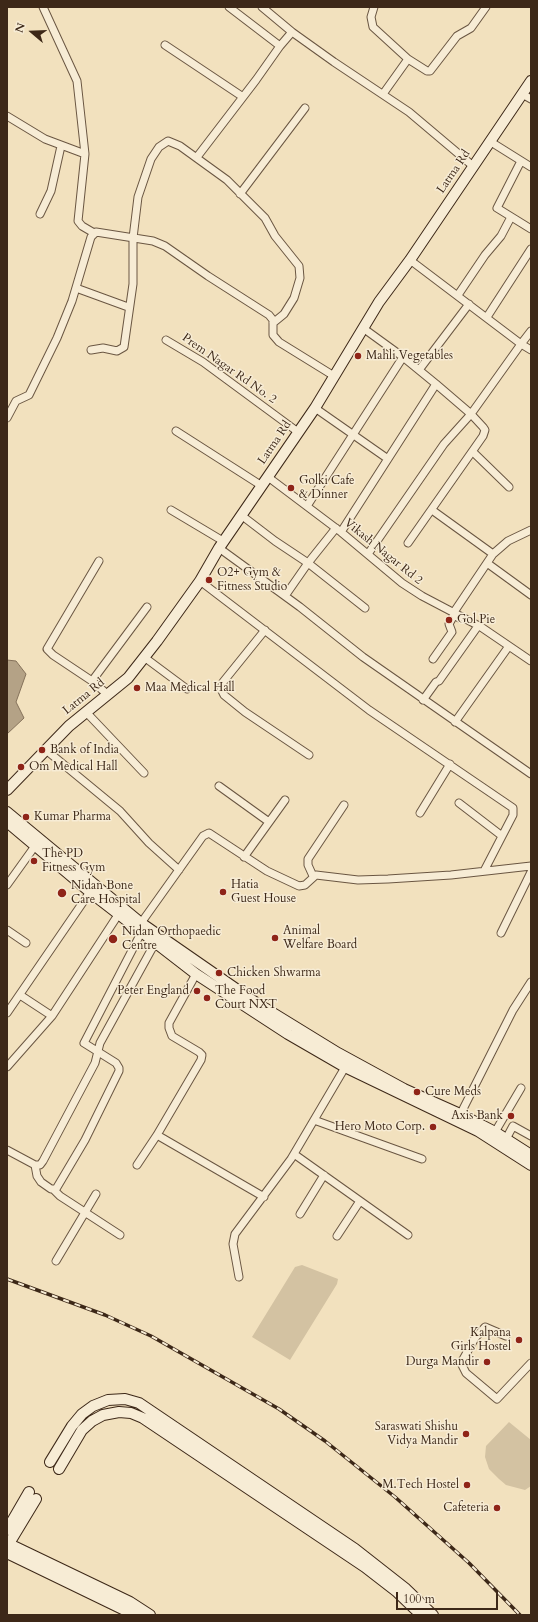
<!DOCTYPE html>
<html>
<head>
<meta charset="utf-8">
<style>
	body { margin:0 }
	#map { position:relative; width:538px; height:1622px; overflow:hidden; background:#f2e1be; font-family:Cardo,serif }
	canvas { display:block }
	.frame { position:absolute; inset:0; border:8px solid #3d2818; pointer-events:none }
	.north { position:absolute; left:12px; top:12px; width:40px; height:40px; -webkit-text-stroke:3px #f7ecd5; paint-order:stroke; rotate:289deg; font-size:11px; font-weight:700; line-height:16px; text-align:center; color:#3d2818 }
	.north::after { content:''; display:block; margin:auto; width:14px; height:18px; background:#3d2818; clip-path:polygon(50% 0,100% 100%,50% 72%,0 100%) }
	.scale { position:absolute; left:396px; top:1592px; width:102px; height:18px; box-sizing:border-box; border:2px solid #3d2818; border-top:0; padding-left:5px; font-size:12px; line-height:14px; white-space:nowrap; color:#3d2818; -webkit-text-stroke:3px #f7ecd5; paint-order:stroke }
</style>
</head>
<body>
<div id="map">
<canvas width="538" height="1622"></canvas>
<div class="frame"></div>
<div class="north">N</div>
<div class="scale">100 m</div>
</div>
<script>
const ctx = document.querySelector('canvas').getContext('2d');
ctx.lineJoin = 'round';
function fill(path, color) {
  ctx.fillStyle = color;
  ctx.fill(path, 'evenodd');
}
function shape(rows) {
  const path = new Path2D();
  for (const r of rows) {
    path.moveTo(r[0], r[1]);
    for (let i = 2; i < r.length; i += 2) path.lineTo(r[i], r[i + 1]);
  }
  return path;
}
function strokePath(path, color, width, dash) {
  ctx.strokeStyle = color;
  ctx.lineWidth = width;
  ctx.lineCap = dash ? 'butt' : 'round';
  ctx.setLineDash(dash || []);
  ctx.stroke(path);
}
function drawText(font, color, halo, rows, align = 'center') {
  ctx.font = font + ' Cardo,serif';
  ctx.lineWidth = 3;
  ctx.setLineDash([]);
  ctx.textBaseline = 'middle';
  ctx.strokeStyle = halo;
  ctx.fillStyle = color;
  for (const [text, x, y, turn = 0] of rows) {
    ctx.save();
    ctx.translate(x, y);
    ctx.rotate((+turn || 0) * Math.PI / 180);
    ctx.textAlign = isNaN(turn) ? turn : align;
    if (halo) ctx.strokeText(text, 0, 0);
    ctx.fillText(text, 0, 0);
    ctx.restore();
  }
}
fill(shape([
	[302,1265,338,1279,337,1284,290,1360,252,1337,295,1267],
	[509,1422,531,1440,531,1486,525,1490,506,1485,499,1479,489,1469,485,1457,486,1446]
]), '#d3c2a2');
const water = shape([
	[7,660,16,661,26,674,16,702,24,718,7,734,7,660]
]);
fill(water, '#b4a286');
strokePath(water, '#84715a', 1);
const street = shape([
	[43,7,77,81,85,154],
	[229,7,280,46],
	[262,7,292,32,334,62,409,112,473,166],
	[374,7,371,17,373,27,408,59,383,94],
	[165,45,243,97],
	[408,59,427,71,430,71,457,36,471,28,486,7],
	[522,94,531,99],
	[7,116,45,139,85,154,78,221,82,226,94,233],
	[491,142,531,167],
	[197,157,256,80,280,46,292,32],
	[521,161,497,208,531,229],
	[240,194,305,108],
	[40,214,51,191,61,146],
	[410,260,521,344,531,331],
	[76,288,128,307],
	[458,295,485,255,501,236,511,217],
	[487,317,531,249],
	[363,328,403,357,436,384],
	[166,340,203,362,298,432],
	[91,350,103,348,117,351,124,347,133,284,133,238,138,197,151,159,159,147,168,141,180,146,227,180,265,218,275,236,299,266,300,278,294,298,284,314,273,323],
	[419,370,469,304],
	[315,408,388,459],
	[7,418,16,401,29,395,57,338,72,301,91,237,96,232,153,241,165,246,208,276,269,315,273,320,273,335,279,342,334,376],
	[176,431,262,486],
	[473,452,509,487],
	[268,477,341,532,402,583,422,596,481,627,531,661],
	[307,506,403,357],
	[171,510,223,541],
	[432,510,493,554,454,612],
	[241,515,275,541,308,563,285,596],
	[336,528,308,563,365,608],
	[341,532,436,384,471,414,521,344,531,350],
	[219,548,300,607,363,657,531,774],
	[368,554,444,444,471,414,483,427,485,430,483,436,408,543],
	[493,554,508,541,531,530],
	[99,561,47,649,53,655,92,681,107,694],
	[487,563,531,595],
	[200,581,369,710,513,808,513,815,484,871],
	[265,630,223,682,221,689,224,695,245,712,309,755],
	[144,657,187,689],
	[433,659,452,632,449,624,454,615,459,618],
	[92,681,147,607],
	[423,700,436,682,439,681,478,626],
	[86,712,144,773],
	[455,722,509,646],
	[46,750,120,811,149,843,179,870],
	[219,786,269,822],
	[459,803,502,836],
	[420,813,450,764],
	[244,857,285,800],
	[313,876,308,865,308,859,344,805],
	[7,885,35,846],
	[141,923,203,836,209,833,267,871,299,886,305,885,316,875,358,880,388,879,451,875,531,866],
	[7,930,26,943],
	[501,933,531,872],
	[20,995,52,1016],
	[7,1013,90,892],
	[7,1067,52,1016,118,915],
	[459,1117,513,1010,531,982],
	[314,1120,422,1159],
	[495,1132,521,1088],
	[157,1135,264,1197],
	[506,1139,513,1126,531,1136],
	[7,1150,35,1165,40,1165,43,1161,95,1063,100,1043,155,943],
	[294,1154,408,1235],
	[35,1165,37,1176,41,1182,51,1189,56,1189,85,1140,119,1071,119,1068,116,1063,84,1043,141,933],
	[137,1165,157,1135,201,1060,202,1055,199,1052,172,1036,169,1028,169,1023,196,974],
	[54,1190,60,1196,120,1235],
	[300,1214,324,1175],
	[337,1236,360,1201],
	[56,1261,96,1194],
	[239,1277,233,1244,235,1234,291,1159,347,1064],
	[506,1336,485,1327,475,1338,461,1363,466,1373,497,1399,531,1363]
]);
const secondary = shape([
	[7,790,69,726,128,678,157,641,200,581,219,548,315,408,379,302,410,260,531,81],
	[7,812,141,923,255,1002,338,1053,404,1089,460,1114,495,1132,531,1155],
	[7,822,90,892,196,974,288,1034,345,1067,478,1131,531,1165],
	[50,1462,72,1426,82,1414,93,1406,108,1400,125,1399,139,1403,355,1549,406,1589,433,1615],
	[59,1469,82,1430,92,1421,103,1415,119,1412,131,1413,143,1418,365,1567,396,1591,421,1615],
	[7,1530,29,1492],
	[7,1543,130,1602,150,1615],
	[7,1547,36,1499],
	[7,1553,135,1615]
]);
strokePath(street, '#6a5642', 9);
strokePath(secondary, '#3d2818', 12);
strokePath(street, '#f7ecd5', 7);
strokePath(secondary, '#f7ecd5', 10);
const rail = shape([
	[7,1279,105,1315,151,1336,279,1409,325,1441,395,1497,469,1563,520,1615]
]);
strokePath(rail, '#3d2818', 3.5);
strokePath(rail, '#f7ecd5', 2, [6]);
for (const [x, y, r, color] of [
	[358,356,4,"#8f2418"],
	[291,488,4,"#8f2418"],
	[209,580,4,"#8f2418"],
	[449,620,4,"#8f2418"],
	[137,688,4,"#8f2418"],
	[42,750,4,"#8f2418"],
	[21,767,4,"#8f2418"],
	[26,817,4,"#8f2418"],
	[34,861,4,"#8f2418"],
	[223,892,4,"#8f2418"],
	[62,893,5,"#8f2418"],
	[275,938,4,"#8f2418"],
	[113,939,5,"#8f2418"],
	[219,973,4,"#8f2418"],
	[197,991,4,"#8f2418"],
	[207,998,4,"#8f2418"],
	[417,1092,4,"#8f2418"],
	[511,1116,4,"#8f2418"],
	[433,1127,4,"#8f2418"],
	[519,1340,4,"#8f2418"],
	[487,1362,4,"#8f2418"],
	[466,1434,4,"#8f2418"],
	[467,1485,4,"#8f2418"],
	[497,1508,4,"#8f2418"]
]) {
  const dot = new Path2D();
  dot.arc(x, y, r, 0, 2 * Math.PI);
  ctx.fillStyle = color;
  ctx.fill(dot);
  strokePath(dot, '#f7ecd5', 1.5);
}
drawText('12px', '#3d2818', '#f7ecd5', [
	["Latma Rd",454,172,-56],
	["Prem Nagar Rd No. 2",229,369,35],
	["Latma Rd",275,443,-56],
	["Vikash Nagar Rd 2",383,552,39],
	["Latma Rd",84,697,-39]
]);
drawText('12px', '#3d2818', '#f7ecd5', [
	["Mahli Vegetables",366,356],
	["Golki Cafe",299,481],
	["& Dinner",299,495],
	["O2+ Gym &",217,573],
	["Fitness Studio",217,587],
	["Gol Pie",457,620],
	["Maa Medical Hall",145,688],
	["Bank of India",50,750],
	["Om Medical Hall",29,767],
	["Kumar Pharma",34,817],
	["The PD",42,854],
	["Fitness Gym",42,868],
	["Hatia",231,885],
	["Guest House",231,899],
	["Nidan Bone",71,886],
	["Care Hospital",71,900],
	["Animal",283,931],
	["Welfare Board",283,945],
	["Nidan Orthopaedic",122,932],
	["Centre",122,946],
	["Chicken Shwarma",227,973],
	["Peter England",189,991,"right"],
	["The Food",215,991],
	["Court NXT",215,1005],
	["Cure Meds",425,1092],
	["Axis Bank",503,1116,"right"],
	["Hero Moto Corp.",425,1127,"right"],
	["Kalpana",511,1333,"right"],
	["Girls Hostel",511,1347,"right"],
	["Durga Mandir",479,1362,"right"],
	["Saraswati Shishu",458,1427,"right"],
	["Vidya Mandir",458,1441,"right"],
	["M.Tech Hostel",459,1485,"right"],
	["Cafeteria",489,1508,"right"]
], 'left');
</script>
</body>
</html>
